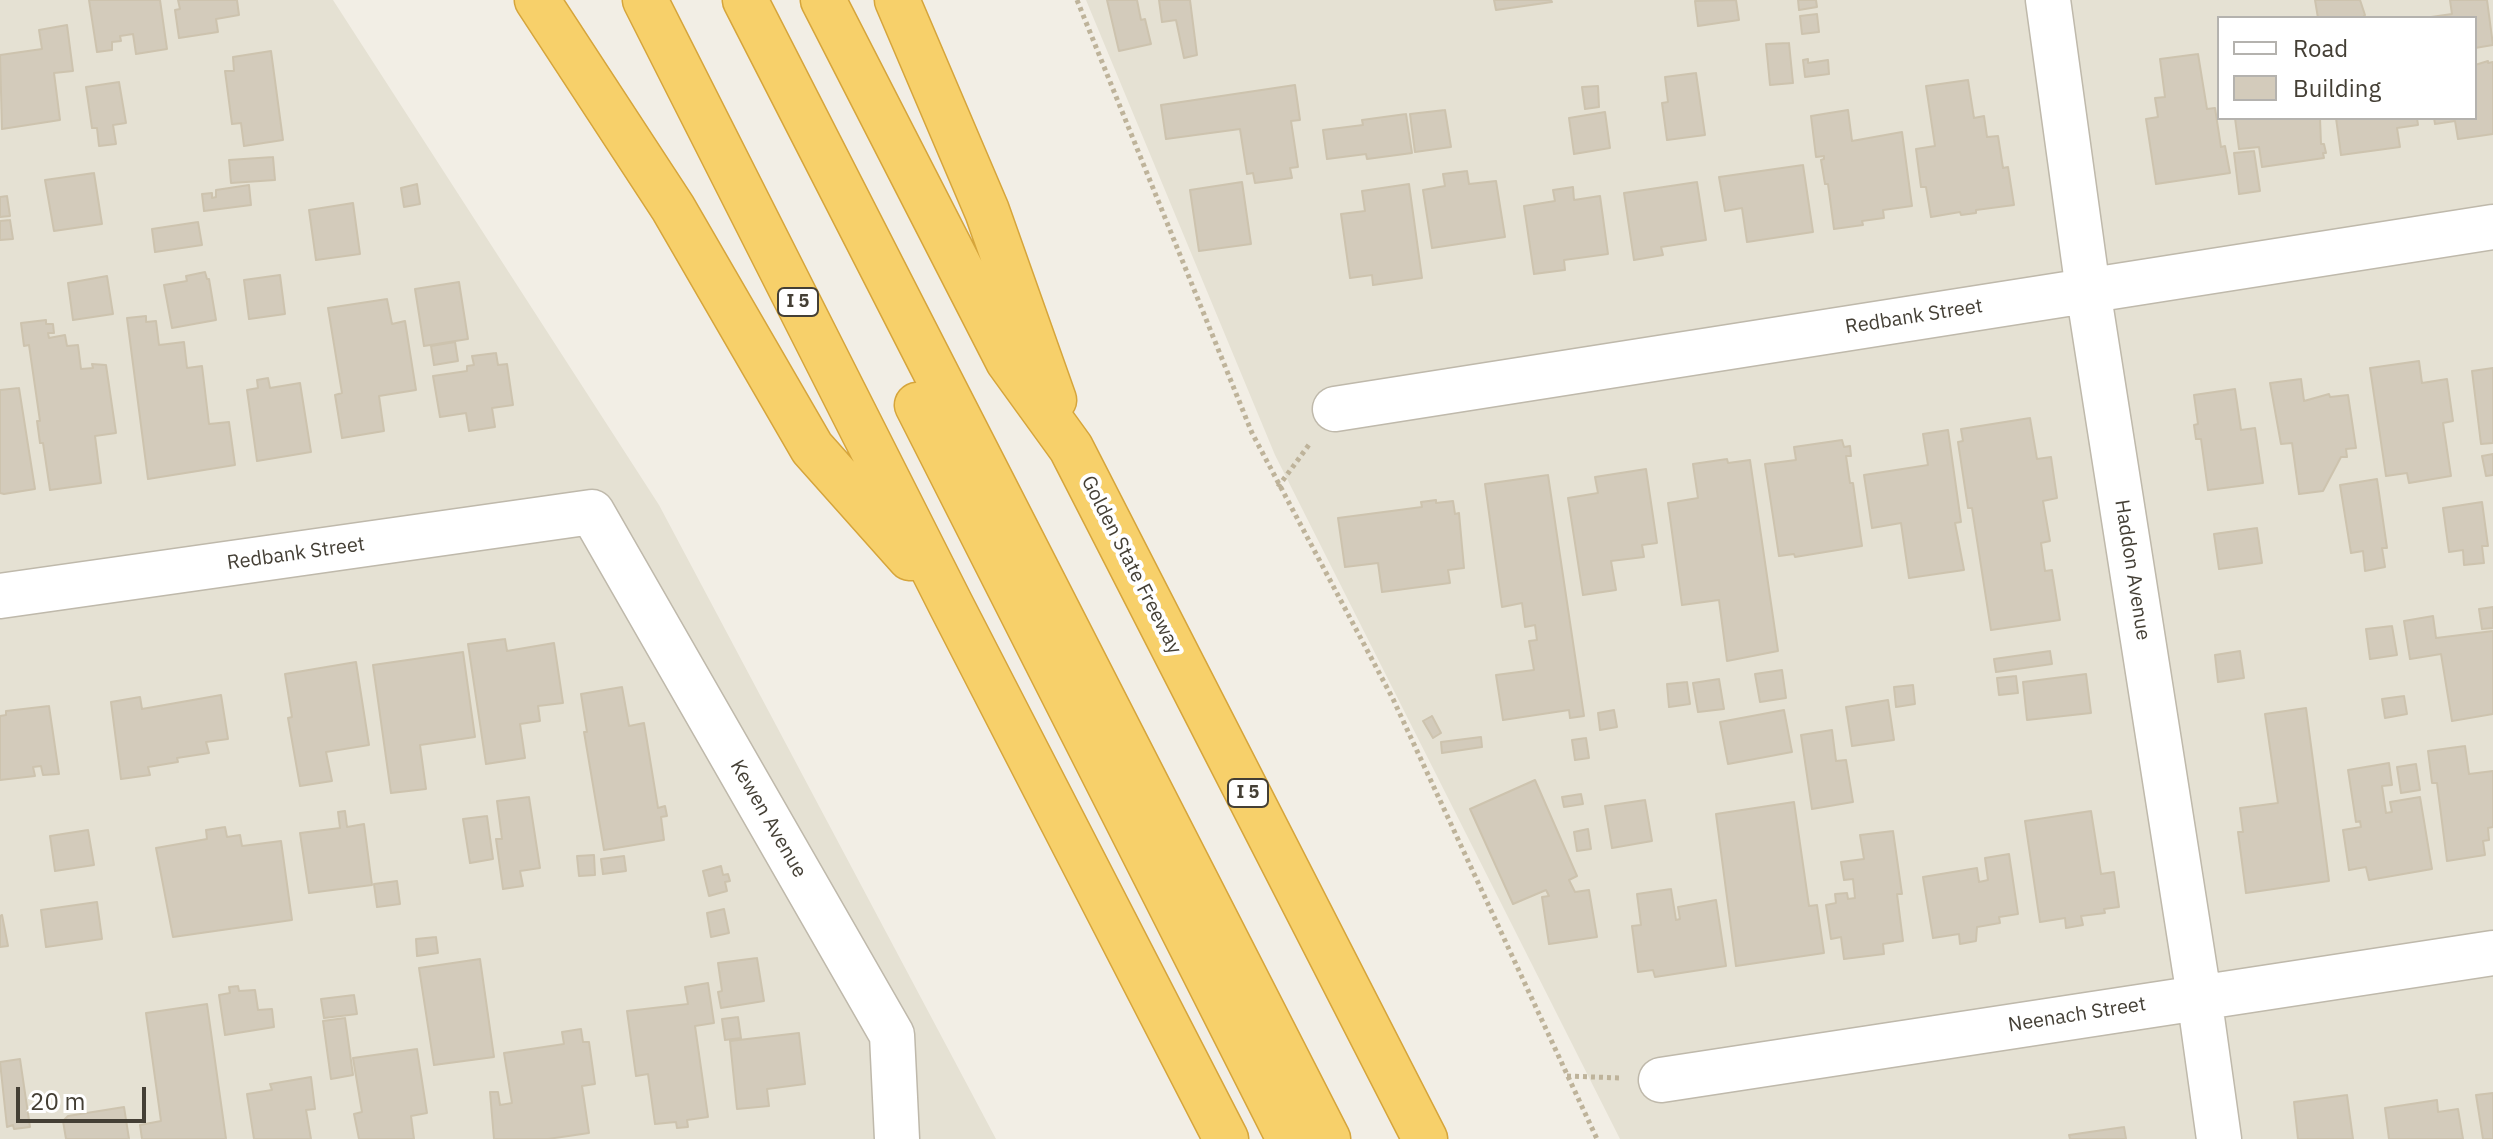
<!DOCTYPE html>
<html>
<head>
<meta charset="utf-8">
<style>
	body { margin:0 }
	#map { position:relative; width:2493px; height:1139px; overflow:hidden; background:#f2eee5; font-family:"IBM Plex Sans",sans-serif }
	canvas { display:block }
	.legend { position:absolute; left:2217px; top:16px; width:260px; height:104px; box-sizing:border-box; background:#fff; border:2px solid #b4b2ae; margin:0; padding:10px 14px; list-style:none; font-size:24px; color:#443f35 }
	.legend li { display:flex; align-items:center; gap:16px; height:40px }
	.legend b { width:40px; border:2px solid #b4b2ae }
	.scale { position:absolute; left:16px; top:1087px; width:130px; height:36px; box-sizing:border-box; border:4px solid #443f35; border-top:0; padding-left:10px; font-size:24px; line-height:28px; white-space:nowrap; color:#443f35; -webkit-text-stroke:6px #fff; paint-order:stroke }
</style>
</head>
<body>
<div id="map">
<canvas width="2493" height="1139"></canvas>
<ul class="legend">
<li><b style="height:10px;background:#fff"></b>Road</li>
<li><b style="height:22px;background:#d3cbbb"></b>Building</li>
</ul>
<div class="scale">20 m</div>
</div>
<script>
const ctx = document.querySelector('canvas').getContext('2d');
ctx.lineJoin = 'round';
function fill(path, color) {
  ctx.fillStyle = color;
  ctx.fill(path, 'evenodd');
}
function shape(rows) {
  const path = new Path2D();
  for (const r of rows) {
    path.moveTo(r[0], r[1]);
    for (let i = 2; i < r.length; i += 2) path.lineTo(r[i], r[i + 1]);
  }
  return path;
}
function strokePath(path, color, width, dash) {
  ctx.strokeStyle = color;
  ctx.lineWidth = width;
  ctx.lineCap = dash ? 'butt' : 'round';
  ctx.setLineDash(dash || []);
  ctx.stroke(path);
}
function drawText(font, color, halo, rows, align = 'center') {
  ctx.font = font + ' "IBM Plex Sans",sans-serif';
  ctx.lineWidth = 8;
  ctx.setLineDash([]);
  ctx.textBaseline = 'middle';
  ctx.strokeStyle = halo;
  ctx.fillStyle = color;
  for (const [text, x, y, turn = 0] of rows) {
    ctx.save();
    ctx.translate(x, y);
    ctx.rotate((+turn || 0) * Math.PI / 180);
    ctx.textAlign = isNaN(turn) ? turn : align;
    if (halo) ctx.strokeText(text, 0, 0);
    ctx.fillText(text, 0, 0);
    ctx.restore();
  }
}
fill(shape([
	[0,0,333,0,659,505,996,1139,0,1139],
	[1086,0,2493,0,2493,1139,1620,1139,1275,455],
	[2219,18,2475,18,2475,118,2219,118]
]), '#e5e1d3');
const building = shape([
	[89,0,160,0,167,49,136,54,133,34,120,36,121,41,112,42,112,50,97,52,89,0],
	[178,0,237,0,239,15,216,19,218,32,179,38,175,10,180,9,178,0],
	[1107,0,1137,0,1141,20,1145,19,1151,44,1119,51,1107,0],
	[1159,0,1190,0,1197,55,1184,58,1176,20,1162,22,1159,0],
	[1494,0,1551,0,1552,2,1496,10,1494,0],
	[1736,0,1739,20,1698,26,1695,1,1736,0],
	[1798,0,1816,0,1817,7,1799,10,1798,0],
	[2315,0,2360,0,2365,15,2362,18,2318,18,2315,0],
	[2450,0,2487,0,2493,45,2475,48,2475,18,2424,18,2452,14,2450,0],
	[1817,14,1819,32,1802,34,1800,16,1817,14],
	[67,25,73,71,54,73,60,120,2,129,0,55,42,49,39,30,67,25],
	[1789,43,1793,83,1770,85,1766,44,1789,43],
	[271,51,283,140,244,146,241,123,232,124,225,71,234,71,233,57,271,51],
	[2198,54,2207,109,2215,108,2221,147,2225,146,2230,173,2156,184,2146,119,2158,117,2155,98,2165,97,2160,59,2198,54],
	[1808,59,1808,63,1828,60,1829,74,1805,77,1803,60,1808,59],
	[2488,61,2488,63,2493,62,2493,134,2458,139,2455,121,2435,124,2434,118,2475,118,2475,65,2488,61],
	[1696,73,1705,135,1667,140,1662,103,1668,102,1665,77,1696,73],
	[1968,80,1974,118,1984,116,1987,137,1998,136,2003,168,2008,167,2014,205,1976,210,1976,213,1961,215,1960,212,1931,217,1926,187,1921,187,1916,149,1935,146,1926,86,1968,80],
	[119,82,126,123,113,125,116,144,99,146,97,128,92,128,86,87,119,82],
	[1295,85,1300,120,1291,121,1298,167,1290,168,1292,178,1255,183,1253,173,1247,174,1240,129,1166,139,1161,105,1295,85],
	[1598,86,1599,107,1585,109,1582,87,1598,86],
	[1445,110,1451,147,1415,152,1410,114,1445,110],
	[1848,110,1852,141,1902,132,1912,206,1883,210,1884,218,1862,221,1863,225,1834,229,1828,184,1825,184,1821,160,1824,159,1824,156,1816,157,1811,116,1848,110],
	[1605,112,1610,148,1574,154,1569,118,1605,112],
	[1406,114,1412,153,1367,159,1366,154,1327,159,1323,130,1363,125,1362,120,1406,114],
	[2235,118,2320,118,2321,144,2324,144,2326,153,2323,153,2324,158,2262,167,2259,147,2239,149,2235,118],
	[2336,118,2417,118,2418,125,2397,128,2400,147,2341,155,2336,118],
	[2254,151,2260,191,2239,194,2234,153,2254,151],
	[273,157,275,180,231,183,229,160,273,157],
	[1803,165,1813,232,1747,242,1742,208,1725,211,1719,177,1803,165],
	[1467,171,1469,184,1496,181,1505,237,1432,248,1423,190,1445,186,1443,174,1467,171],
	[94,173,102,224,54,231,45,180,94,173],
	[1242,182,1251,244,1199,251,1190,190,1242,182],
	[1697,182,1706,240,1661,247,1663,255,1634,260,1624,193,1697,182],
	[417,184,420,204,404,207,401,188,417,184],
	[1409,184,1422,278,1373,285,1372,275,1350,278,1341,214,1365,211,1362,191,1409,184],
	[249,185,251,205,204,211,202,194,212,193,212,198,216,197,216,190,249,185],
	[1573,187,1574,200,1600,196,1608,254,1564,260,1565,270,1534,274,1524,206,1555,201,1553,190,1573,187],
	[7,196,10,216,0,217,0,197,7,196],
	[353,203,360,254,316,260,309,210,353,203],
	[10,220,13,239,0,240,0,221,10,220],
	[198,222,202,245,155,252,152,229,198,222],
	[205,272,207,279,209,279,216,320,172,328,164,285,187,281,186,276,205,272],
	[280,275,285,314,249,319,244,280,280,275],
	[107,276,113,314,73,320,68,283,107,276],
	[459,282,468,339,424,346,415,289,459,282],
	[387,299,392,324,405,321,416,390,379,396,384,431,342,438,335,395,342,393,328,308,387,299],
	[146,316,146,322,156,321,159,345,184,342,187,368,202,366,209,424,229,422,235,465,148,479,127,318,146,316],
	[46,320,46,324,53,324,54,333,48,333,49,338,65,335,67,346,78,345,81,369,93,368,92,364,106,365,116,433,95,436,101,483,50,490,43,443,40,443,37,421,40,421,29,345,24,346,21,323,46,320],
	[455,342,458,361,434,365,431,346,455,342],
	[496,353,498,365,507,364,513,405,492,408,495,427,469,431,466,413,440,417,433,376,467,371,467,366,474,365,472,356,496,353],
	[2419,361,2422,383,2447,379,2453,421,2443,423,2451,476,2409,483,2407,473,2386,476,2370,368,2419,361],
	[2493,368,2493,443,2481,444,2472,371,2493,368],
	[268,378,270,388,300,383,311,452,257,461,247,390,258,388,257,380,268,378],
	[2301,379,2304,401,2329,394,2330,397,2348,395,2356,448,2346,449,2347,457,2341,457,2323,491,2299,494,2292,443,2281,444,2270,383,2301,379],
	[19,388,35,489,4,494,0,493,0,390,19,388],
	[2235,389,2241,430,2255,428,2263,483,2208,490,2201,439,2196,439,2194,425,2198,424,2194,395,2235,389],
	[2030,418,2037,459,2051,457,2057,498,2043,501,2050,541,2041,543,2045,571,2052,570,2060,620,1991,630,1972,508,1968,508,1958,442,1963,441,1961,429,2030,418],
	[1948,430,1961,522,1955,523,1964,570,1909,578,1901,523,1872,528,1864,475,1928,465,1923,434,1948,430],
	[1842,440,1844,447,1850,446,1851,456,1846,456,1850,483,1853,483,1862,546,1795,557,1794,554,1779,556,1765,464,1796,460,1794,447,1842,440],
	[2493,454,2493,475,2486,476,2482,456,2493,454],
	[1727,459,1728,463,1750,460,1778,651,1727,661,1719,600,1682,605,1668,503,1698,498,1693,464,1727,459],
	[1646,469,1657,543,1642,545,1644,557,1611,561,1616,590,1583,595,1568,498,1598,493,1595,477,1646,469],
	[1548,475,1584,716,1570,718,1569,710,1503,720,1496,675,1534,670,1529,641,1537,640,1535,625,1525,627,1522,603,1502,607,1485,484,1548,475],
	[2377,479,2387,548,2382,548,2385,567,2365,571,2363,551,2351,553,2340,485,2377,479],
	[1436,500,1436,503,1453,501,1455,514,1459,513,1464,568,1448,570,1450,583,1382,592,1378,563,1345,567,1338,518,1422,507,1421,502,1436,500],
	[2482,502,2488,546,2482,546,2484,563,2464,565,2463,550,2449,552,2443,508,2482,502],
	[2257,528,2262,563,2219,569,2214,534,2257,528],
	[2493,607,2493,628,2482,629,2479,609,2493,607],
	[2433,616,2436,638,2493,631,2493,714,2452,721,2441,654,2410,659,2404,621,2433,616],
	[2392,626,2397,655,2370,659,2366,629,2392,626],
	[505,639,507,651,554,643,563,703,538,706,540,721,520,724,525,758,486,764,468,644,505,639],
	[2050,651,2052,664,1996,672,1994,659,2050,651],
	[2240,651,2244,678,2218,682,2215,655,2240,651],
	[463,652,475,737,420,745,426,789,391,793,373,665,463,652],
	[356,662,369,745,326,752,332,781,300,786,288,718,292,717,285,674,356,662],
	[1782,670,1786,698,1760,702,1755,674,1782,670],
	[2086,674,2091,713,2027,720,2023,682,2086,674],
	[2016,676,2018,693,1999,695,1997,678,2016,676],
	[1719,679,1724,709,1698,712,1693,683,1719,679],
	[1687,682,1690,704,1669,707,1667,684,1687,682],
	[1913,685,1915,704,1896,707,1894,687,1913,685],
	[622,687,629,726,644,723,658,808,665,806,667,816,661,817,664,840,604,850,584,732,587,732,581,694,622,687],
	[221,695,228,739,206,742,209,753,177,758,178,762,148,767,150,775,121,779,111,702,140,697,142,709,221,695],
	[2404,696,2407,714,2385,718,2382,699,2404,696],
	[1888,700,1894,740,1852,746,1846,707,1888,700],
	[49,706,59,774,43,775,41,766,33,767,35,776,0,780,0,716,6,715,6,711,49,706],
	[2306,708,2329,881,2246,893,2238,832,2243,832,2240,808,2278,803,2265,714,2306,708],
	[1614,710,1617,727,1600,730,1598,713,1614,710],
	[1784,710,1792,752,1728,764,1720,722,1784,710],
	[1432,716,1441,733,1433,738,1423,721,1432,716],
	[1832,730,1836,761,1846,760,1853,802,1812,809,1801,735,1832,730],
	[1481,737,1482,747,1442,753,1441,742,1481,737],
	[1586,738,1589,758,1575,760,1572,740,1586,738],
	[2465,746,2469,774,2493,771,2493,827,2488,828,2489,840,2483,841,2485,855,2447,861,2437,783,2432,783,2428,751,2465,746],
	[2389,763,2392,785,2382,786,2386,813,2392,812,2390,802,2420,797,2432,869,2369,880,2366,867,2349,870,2343,830,2361,827,2360,821,2356,822,2348,770,2389,763],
	[2416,764,2420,790,2401,793,2397,767,2416,764],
	[1535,780,1577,876,1569,880,1575,892,1589,890,1597,937,1549,944,1542,897,1549,896,1546,890,1513,904,1470,809,1535,780],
	[1581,794,1583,804,1564,807,1562,797,1581,794],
	[529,797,540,868,520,871,523,886,503,889,496,839,502,839,497,801,529,797],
	[1645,800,1652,841,1612,848,1605,806,1645,800],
	[1794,802,1809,906,1817,905,1824,953,1736,966,1716,814,1794,802],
	[345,811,347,827,364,824,372,885,309,893,300,833,340,828,338,812,345,811],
	[2091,811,2101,874,2114,872,2119,907,2104,909,2105,913,2081,916,2083,925,2066,928,2065,918,2040,922,2025,821,2091,811],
	[487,816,493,859,470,863,463,819,487,816],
	[225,827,227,837,240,835,242,846,281,841,292,920,173,937,156,848,207,839,206,830,225,827],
	[1588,829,1591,849,1577,851,1574,832,1588,829],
	[88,830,94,865,55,871,50,836,88,830],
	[1893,831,1902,894,1897,894,1903,941,1883,944,1884,954,1844,959,1841,937,1831,939,1826,905,1836,903,1835,894,1847,893,1848,899,1855,898,1853,879,1844,880,1841,862,1864,859,1860,835,1893,831],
	[2009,854,2018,914,1999,917,2000,923,1977,927,1976,941,1960,944,1959,934,1933,938,1923,877,1977,868,1979,882,1988,880,1985,858,2009,854],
	[594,855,595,875,579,876,577,856,594,855],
	[624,856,626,871,603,874,601,859,624,856],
	[721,866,723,875,728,874,730,881,725,882,727,891,709,896,703,871,721,866],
	[397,881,400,904,377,907,374,884,397,881],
	[1671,889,1676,920,1680,919,1678,907,1716,900,1726,966,1655,977,1653,970,1638,972,1632,926,1641,925,1637,894,1671,889],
	[97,902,102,939,46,947,41,910,97,902],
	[724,909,729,933,711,937,707,913,724,909],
	[2,915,8,946,0,947,0,916,2,915],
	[436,937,438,953,417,956,416,939,436,937],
	[757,958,764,1001,721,1008,718,992,722,991,718,963,757,958],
	[480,959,494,1057,434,1065,419,968,480,959],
	[708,983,714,1023,695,1026,708,1117,687,1120,688,1127,677,1128,676,1122,655,1124,648,1074,636,1076,627,1011,688,1004,685,987,708,983],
	[238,986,239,991,255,990,258,1010,272,1009,274,1027,225,1035,219,995,230,993,229,987,238,986],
	[354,995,357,1014,324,1018,321,999,354,995],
	[207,1004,226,1139,142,1139,140,1125,161,1121,146,1013,207,1004],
	[738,1017,741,1038,725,1040,722,1019,738,1017],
	[345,1018,353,1075,331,1079,323,1021,345,1018],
	[581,1029,583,1042,589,1042,595,1084,582,1086,589,1133,548,1139,494,1139,490,1092,498,1092,500,1105,512,1103,504,1053,564,1044,562,1032,581,1029],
	[799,1033,805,1084,767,1089,769,1106,737,1109,730,1041,799,1033],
	[417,1049,427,1113,411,1116,414,1139,359,1139,354,1114,362,1112,353,1058,417,1049],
	[20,1059,30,1127,14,1129,13,1125,7,1127,0,1062,20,1059],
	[311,1077,315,1109,306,1110,311,1139,254,1139,247,1094,272,1090,270,1084,311,1077],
	[2493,1093,2493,1139,2483,1139,2476,1095,2493,1093],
	[2347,1095,2353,1139,2298,1139,2294,1102,2347,1095],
	[2437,1100,2438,1112,2458,1109,2463,1139,2389,1139,2385,1108,2437,1100],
	[124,1107,129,1139,66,1139,63,1121,68,1116,124,1107],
	[2124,1127,2126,1139,2070,1139,2069,1135,2124,1127]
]);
fill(building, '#d3cbbb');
strokePath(building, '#cdc3ae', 2);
const street = shape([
	[2048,0,2088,290,2199,996,2219,1139],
	[1335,409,2493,227],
	[0,596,592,512,892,1035,897,1139],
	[1661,1080,2493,953]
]);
const highway = shape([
	[537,0,673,208,812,448,910,558],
	[645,0,951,605,1226,1139],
	[745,0,1328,1139],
	[823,0,1008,361,1071,448,1425,1139],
	[897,0,987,211,1054,400],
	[917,405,1289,1139]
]);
strokePath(street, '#bfb9ab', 47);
strokePath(highway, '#d6a53b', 47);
strokePath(shape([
	[1077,0,1252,433,1393,699,1597,1139],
	[1278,487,1311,442],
	[1567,1076,1620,1078]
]), '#beb39a', 5, [4, 4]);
strokePath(street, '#fff', 44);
strokePath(highway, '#f7d06a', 44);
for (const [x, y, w] of [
	[798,302,40],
	[1248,793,40]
]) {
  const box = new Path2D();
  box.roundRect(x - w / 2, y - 14, w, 28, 6);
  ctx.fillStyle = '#fff';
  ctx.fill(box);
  strokePath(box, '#443f35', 2);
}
drawText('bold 18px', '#443f35', null, [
	["I 5",798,302],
	["I 5",1248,793]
]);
drawText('20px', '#443f35', '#fff', [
	["Redbank Street",1914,317,-9],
	["Redbank Street",296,554,-8],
	["Golden State Freeway",1131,565,63],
	["Haddon Avenue",2132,570,81],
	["Kewen Avenue",768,819,60],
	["Neenach Street",2077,1015,-9]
]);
</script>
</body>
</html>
